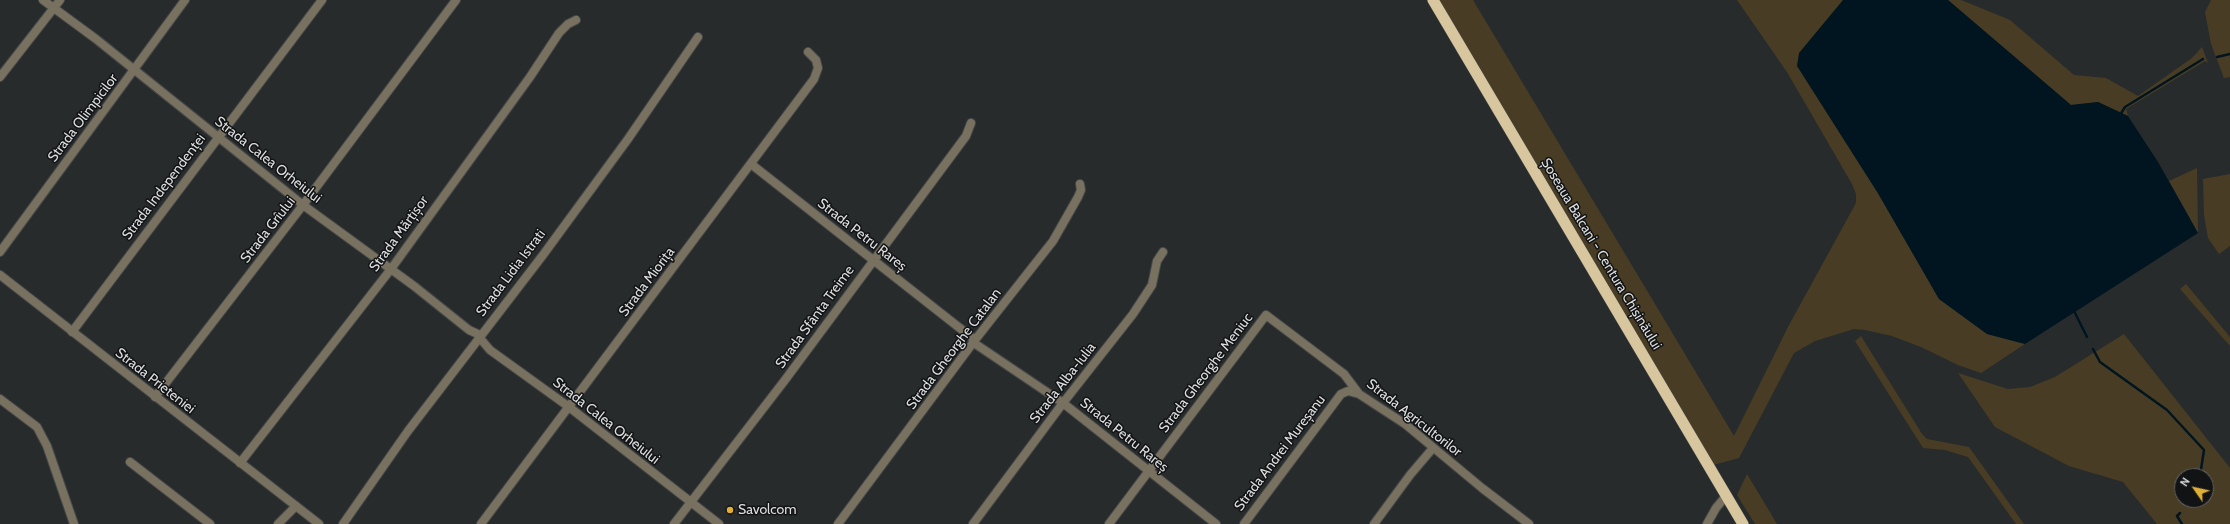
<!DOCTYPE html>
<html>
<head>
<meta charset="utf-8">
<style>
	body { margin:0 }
	#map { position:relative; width:2230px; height:524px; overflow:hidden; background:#282b2c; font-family:Cabin,sans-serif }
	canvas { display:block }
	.north { position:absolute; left:2174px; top:468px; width:40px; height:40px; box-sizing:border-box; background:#121314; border:1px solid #636465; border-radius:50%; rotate:304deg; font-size:11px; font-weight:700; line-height:16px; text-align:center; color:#dcdedf }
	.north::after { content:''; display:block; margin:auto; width:14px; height:18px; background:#dfb034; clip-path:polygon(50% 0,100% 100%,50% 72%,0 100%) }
</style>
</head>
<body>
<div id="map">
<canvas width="2230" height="524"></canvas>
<div class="north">N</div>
</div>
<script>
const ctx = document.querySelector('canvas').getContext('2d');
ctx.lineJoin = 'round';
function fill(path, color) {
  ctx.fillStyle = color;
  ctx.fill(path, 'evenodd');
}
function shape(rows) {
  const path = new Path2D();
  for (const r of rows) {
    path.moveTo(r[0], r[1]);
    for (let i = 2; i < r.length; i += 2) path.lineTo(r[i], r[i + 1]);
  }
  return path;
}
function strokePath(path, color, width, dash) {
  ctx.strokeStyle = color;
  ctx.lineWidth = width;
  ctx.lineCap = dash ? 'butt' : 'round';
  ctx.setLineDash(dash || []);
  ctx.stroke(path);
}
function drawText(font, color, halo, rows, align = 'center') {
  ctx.font = font + ' Cabin,sans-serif';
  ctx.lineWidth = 3;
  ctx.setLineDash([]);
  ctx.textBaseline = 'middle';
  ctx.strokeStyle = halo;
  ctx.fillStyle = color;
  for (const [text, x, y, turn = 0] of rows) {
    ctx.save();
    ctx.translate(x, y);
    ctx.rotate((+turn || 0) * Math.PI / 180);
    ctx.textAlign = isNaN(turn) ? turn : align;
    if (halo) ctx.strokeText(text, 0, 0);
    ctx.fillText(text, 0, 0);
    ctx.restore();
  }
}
fill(shape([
	[1439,0,1473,0,1734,436,1789,325,1856,203,1856,194,1852,184,1787,72,1737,0,1843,0,1839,6,1879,195,1939,299,1987,334,2025,344,1981,373,1958,365,1921,347,1892,336,1865,330,1854,329,1815,341,1794,353,1739,458,1713,465],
	[1948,0,1961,0,2010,20,2074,75,2106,78,2138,96,2192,58,2202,47,2208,63,2205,61,2126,109,2128,116,2098,102,2071,105],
	[2211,0,2230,0,2230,77,2224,78,2211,44,2205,12],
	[2197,168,2198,233,2169,181],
	[2230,174,2230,246,2219,254,2208,238,2204,215,2203,179],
	[2186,284,2230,337,2230,346,2180,289],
	[2124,334,2230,468,2230,524,2157,524,2123,482,2069,466,1995,427,1958,373,2008,389,2030,387,2055,377],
	[2182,476,2206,476,2206,500,2182,500],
	[1861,336,1922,434,1927,439,1969,447,2024,524,2016,524,1968,457,1945,450,1923,448,1855,341],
	[1747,474,1777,524,1755,524,1737,495]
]), '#483d24');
fill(shape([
	[1843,0,1948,0,2071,105,2098,102,2128,116,2158,162,2198,233,2025,344,1987,334,1939,299,1879,195,1797,66,1799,53]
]), '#00151f');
strokePath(shape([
	[2217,57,2230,54],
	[2120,115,2125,107,2203,59],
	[2074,311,2087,337],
	[2093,349,2100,362,2167,410,2204,450,2200,476],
	[2190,505,2195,500],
	[2180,513,2177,516,2182,524]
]), '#00151f', 2.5);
const minor = shape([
	[43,0,96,39,303,205,414,286,469,330,480,335],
	[0,77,60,0],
	[751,164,975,340],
	[0,252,185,0],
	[72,332,322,0],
	[479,337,490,350,569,407,719,524],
	[974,343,1063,403,1216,524],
	[155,397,303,205,456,0],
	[0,399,37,427,47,446,74,524],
	[130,462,210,524],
	[240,463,391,269,530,77,559,33,568,24,576,20],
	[278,524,296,506],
	[343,524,408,431,543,255,628,139,698,37],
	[481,524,814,79,818,68,816,60,808,52],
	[674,524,785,380,966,136,971,123],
	[838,524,975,340,1053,241,1078,197,1081,190,1080,184],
	[973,524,1063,403,1133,314,1152,285,1157,261,1163,252],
	[1109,524,1266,315,1344,374,1359,394,1405,424,1482,488,1529,524],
	[1244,524,1341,394,1348,391,1359,394],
	[1374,524,1410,475,1433,448],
	[1707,524,1716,508,1726,496]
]);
const tertiary = shape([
	[0,275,319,524]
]);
const trunk = shape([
	[1433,0,1743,524]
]);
strokePath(minor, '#454849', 10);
strokePath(tertiary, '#454849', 10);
strokePath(trunk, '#454849', 12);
strokePath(minor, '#797160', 8);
strokePath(tertiary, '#797160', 8);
strokePath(trunk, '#d8c69f', 11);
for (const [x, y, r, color] of [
	[730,510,4,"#dfb034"]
]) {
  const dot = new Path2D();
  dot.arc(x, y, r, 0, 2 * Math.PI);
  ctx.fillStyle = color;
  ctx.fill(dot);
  strokePath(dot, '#121314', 1.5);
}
drawText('14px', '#dcdedf', '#121314', [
	["Strada Olimpicilor",83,118,-53],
	["Strada Calea Orheiului",268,160,38],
	["Strada Independenței",164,187,-53],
	["Strada Grîului",268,230,-52],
	["Strada Mărțișor",399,234,-54],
	["Strada Petru Rareș",862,235,38],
	["Șoseaua Balcani - Centura Chișinăului",1601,254,59],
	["Strada Lidia Istrati",511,273,-53],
	["Strada Miorița",647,282,-53],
	["Strada Sfânta Treime",815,317,-54],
	["Strada Gheorghe Catalan",954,349,-53],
	["Strada Gheorghe Meniuc",1206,373,-53],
	["Strada Prieteniei",155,381,38],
	["Strada Alba-Iulia",1063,383,-52],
	["Strada Agricultorilor",1414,418,38],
	["Strada Calea Orheiului",606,421,38],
	["Strada Petru Rareș",1124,435,39],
	["Strada Andrei Mureșanu",1280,453,-53]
]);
drawText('14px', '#dcdedf', '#121314', [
	["Savolcom",738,510]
], 'left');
</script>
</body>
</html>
